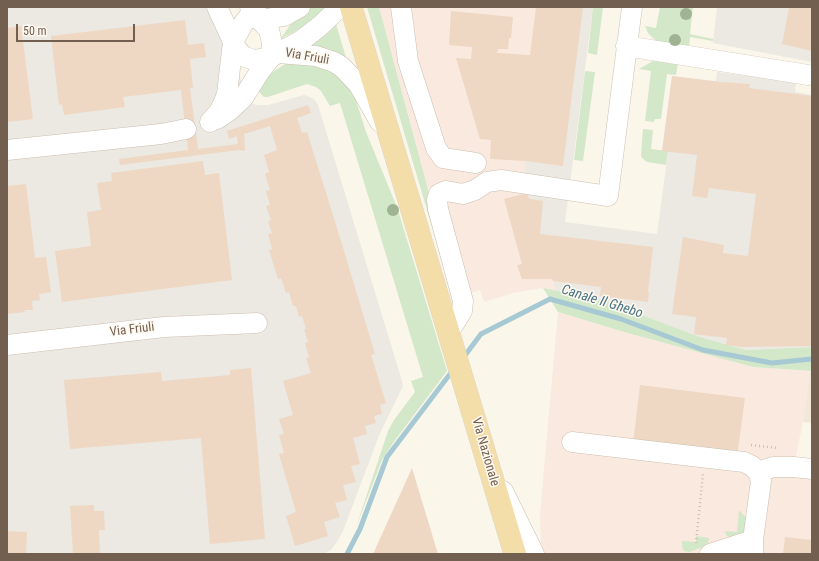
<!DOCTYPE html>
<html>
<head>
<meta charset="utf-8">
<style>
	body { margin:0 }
	#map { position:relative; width:819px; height:561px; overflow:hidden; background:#fbf6ea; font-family:"Roboto Condensed",sans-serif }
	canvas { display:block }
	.frame { position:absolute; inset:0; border:8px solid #735f4f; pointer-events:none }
	.scale { position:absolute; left:16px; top:24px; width:119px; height:18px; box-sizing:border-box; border:2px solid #735f4f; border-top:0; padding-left:5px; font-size:12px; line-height:14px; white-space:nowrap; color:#735f4f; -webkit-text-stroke:3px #fef9f0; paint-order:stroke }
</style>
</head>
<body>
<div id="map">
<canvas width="819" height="561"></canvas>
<div class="frame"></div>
<div class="scale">50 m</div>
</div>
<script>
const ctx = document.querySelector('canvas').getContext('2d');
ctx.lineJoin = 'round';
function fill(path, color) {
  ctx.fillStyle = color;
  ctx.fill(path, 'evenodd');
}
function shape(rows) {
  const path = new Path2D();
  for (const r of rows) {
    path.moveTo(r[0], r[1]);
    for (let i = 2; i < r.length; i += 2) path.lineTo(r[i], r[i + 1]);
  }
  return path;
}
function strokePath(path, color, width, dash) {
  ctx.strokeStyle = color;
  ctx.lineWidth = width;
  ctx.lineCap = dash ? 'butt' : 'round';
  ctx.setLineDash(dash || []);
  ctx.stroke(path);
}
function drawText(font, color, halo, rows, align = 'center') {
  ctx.font = font + ' "Roboto Condensed",sans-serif';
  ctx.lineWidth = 3;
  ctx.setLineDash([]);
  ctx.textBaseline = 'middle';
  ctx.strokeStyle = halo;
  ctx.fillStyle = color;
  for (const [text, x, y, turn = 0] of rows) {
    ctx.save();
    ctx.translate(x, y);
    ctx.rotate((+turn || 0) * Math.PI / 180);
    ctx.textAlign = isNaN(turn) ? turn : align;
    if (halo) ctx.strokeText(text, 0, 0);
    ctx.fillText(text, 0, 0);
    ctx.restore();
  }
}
fill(shape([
	[810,371,812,371,812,423,803,422]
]), '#f2e8d9');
fill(shape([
	[379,7,546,7,540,234,556,291,543,288,513,293,484,302,480,290,470,293,438,185,428,188],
	[558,312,620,331,753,367,810,371,803,422,794,466,812,469,812,554,541,554,540,514]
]), '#fae9df');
fill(shape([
	[7,7,217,7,248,102,257,105,268,105,304,95,314,99,318,105,402,381,403,386,380,433,343,531,337,542,331,550,324,554,7,554],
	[546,7,593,7,565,222,657,234,668,152,662,151,672,76,716,81,717,72,796,82,795,92,812,95,812,347,746,350,700,337,605,301,556,291,522,176,524,175],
	[717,7,812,7,812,62,713,43]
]), '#ece8e2');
fill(shape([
	[310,7,329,7,317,20,280,39,294,20],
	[367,7,379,7,453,282,456,308],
	[593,7,603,7,597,55,588,53],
	[660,7,693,7,690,34,713,39,713,41,690,37,689,48,657,42,648,33,645,26,656,28],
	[336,24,347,61,303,47],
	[294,61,335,71,354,94,366,132,397,207,447,371,393,443,382,460,356,527,388,431,394,420,415,392,411,381,423,377,340,103,330,106,321,91,316,87,307,84,268,97,264,97,259,92,259,88,271,73,287,63],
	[653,61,678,63,676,75,667,74,661,119,655,119,654,122,645,121,651,71,639,69],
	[585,71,595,72,583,161,574,160],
	[643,129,653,130,651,149,668,151,666,165,647,162,642,158,641,156],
	[543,288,605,301,700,337,746,350,812,347,812,371,753,367,624,332,558,312],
	[739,510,751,524,747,533,731,538,726,535,725,531,737,532],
	[696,536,709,538,708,543,703,547,689,552,684,551,682,547,682,541,696,542]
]), '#d3e7c9');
strokePath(shape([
	[463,358,481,334,550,299,621,319,703,350,772,363,812,359],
	[347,554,360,529,387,457,453,370]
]), '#a7c9d4', 5);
fill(shape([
	[536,7,583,7,563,166,526,161,490,159,491,140,480,139,456,58,471,59,472,47,449,45,451,11,513,17,511,38,509,38,508,49,498,49,497,53,530,55],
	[787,7,812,7,812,51,782,44,789,8],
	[185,20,188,45,204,43,206,57,190,59,193,88,190,88,198,149,238,144,237,136,229,139,227,131,308,105,311,113,297,118,302,133,307,132,337,228,375,354,371,355,386,403,380,405,382,414,374,416,376,423,365,426,367,434,353,438,360,464,351,466,356,482,343,485,347,500,335,503,340,517,324,522,328,536,295,546,286,516,296,512,279,454,284,453,279,435,284,434,279,419,293,415,283,381,311,373,306,358,309,357,305,343,308,342,304,329,306,329,302,316,299,317,296,306,293,306,289,292,286,293,281,278,278,279,269,250,272,249,268,234,272,233,268,221,271,220,266,206,270,205,266,191,270,190,265,174,269,172,264,155,277,150,270,126,244,134,245,151,239,150,120,165,119,159,188,150,181,90,123,97,125,107,64,115,62,104,59,105,51,36],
	[21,26,33,119,7,122,7,28],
	[672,76,720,82,750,84,749,88,812,96,812,346,741,347,726,345,727,338,694,334,696,317,672,314,683,237,724,245,723,253,748,256,756,194,709,188,707,198,692,196,697,155,662,151],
	[203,161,205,175,219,173,232,280,62,302,55,251,91,246,87,212,101,210,97,183,112,181,111,173],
	[26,184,35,258,46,257,51,292,39,294,40,300,32,301,33,310,24,310,25,312,7,314,7,186],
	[527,193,529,199,543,201,540,234,653,247,648,292,649,292,648,302,600,296,601,287,553,281,552,279,522,279,517,265,522,264,504,199],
	[251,368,265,539,210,544,201,438,70,449,64,380,161,372,162,381,230,375,230,370],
	[640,385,745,398,737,457,633,444],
	[412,468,438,554,373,554],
	[94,505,94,511,104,511,105,530,99,530,100,554,73,554,70,506],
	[7,531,27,532,26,554,7,554],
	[785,537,812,540,812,554,783,554]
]), '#eed8c4');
const minor = shape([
	[217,7,236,48,243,56,254,60,271,57,302,40,320,26,340,7],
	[250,7,258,19,263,23,269,30,272,43,271,57],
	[401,7,408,61,436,148,443,158,476,163],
	[260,20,284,16,300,7],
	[626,46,808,75],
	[278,53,316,56,334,62,342,67,359,85,380,122],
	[217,119,229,111,243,98,260,71,271,57],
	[210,122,219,112,224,102,227,94,233,42,243,24,256,7],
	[7,150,161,134,186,129],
	[449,332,462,311,463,301,438,209,437,200,439,194,446,191,463,194,475,190,487,182,501,180,608,196,632,7],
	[7,345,164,327,257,323],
	[572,442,726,460,744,462,752,466,758,472,761,481,753,540,753,554],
	[758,472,773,467,794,467,812,469],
	[503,491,534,554],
	[710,554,753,540]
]);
const major = shape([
	[351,7,515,554]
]);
strokePath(minor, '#ccbfb0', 21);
strokePath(major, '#dbd5d1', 23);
strokePath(shape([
	[751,445,778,448],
	[696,543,703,474]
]), '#d3bca7', 2.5, [1, 3]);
strokePath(minor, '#fff', 20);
strokePath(major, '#f3dea9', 22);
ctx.fillStyle = '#a0b393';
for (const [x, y] of [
	[686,14],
	[675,40],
	[393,210]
]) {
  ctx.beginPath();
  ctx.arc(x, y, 6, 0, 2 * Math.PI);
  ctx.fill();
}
drawText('13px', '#735f4f', '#fef9f0', [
	["Via Friuli",307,57,10],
	["Via Friuli",132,330,-7],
	["Via Nazionale",485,452,74]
]);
drawText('italic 14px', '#4b7585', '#fef9f0', [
	["Canale Il Ghebo",602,302,17]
]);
</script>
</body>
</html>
